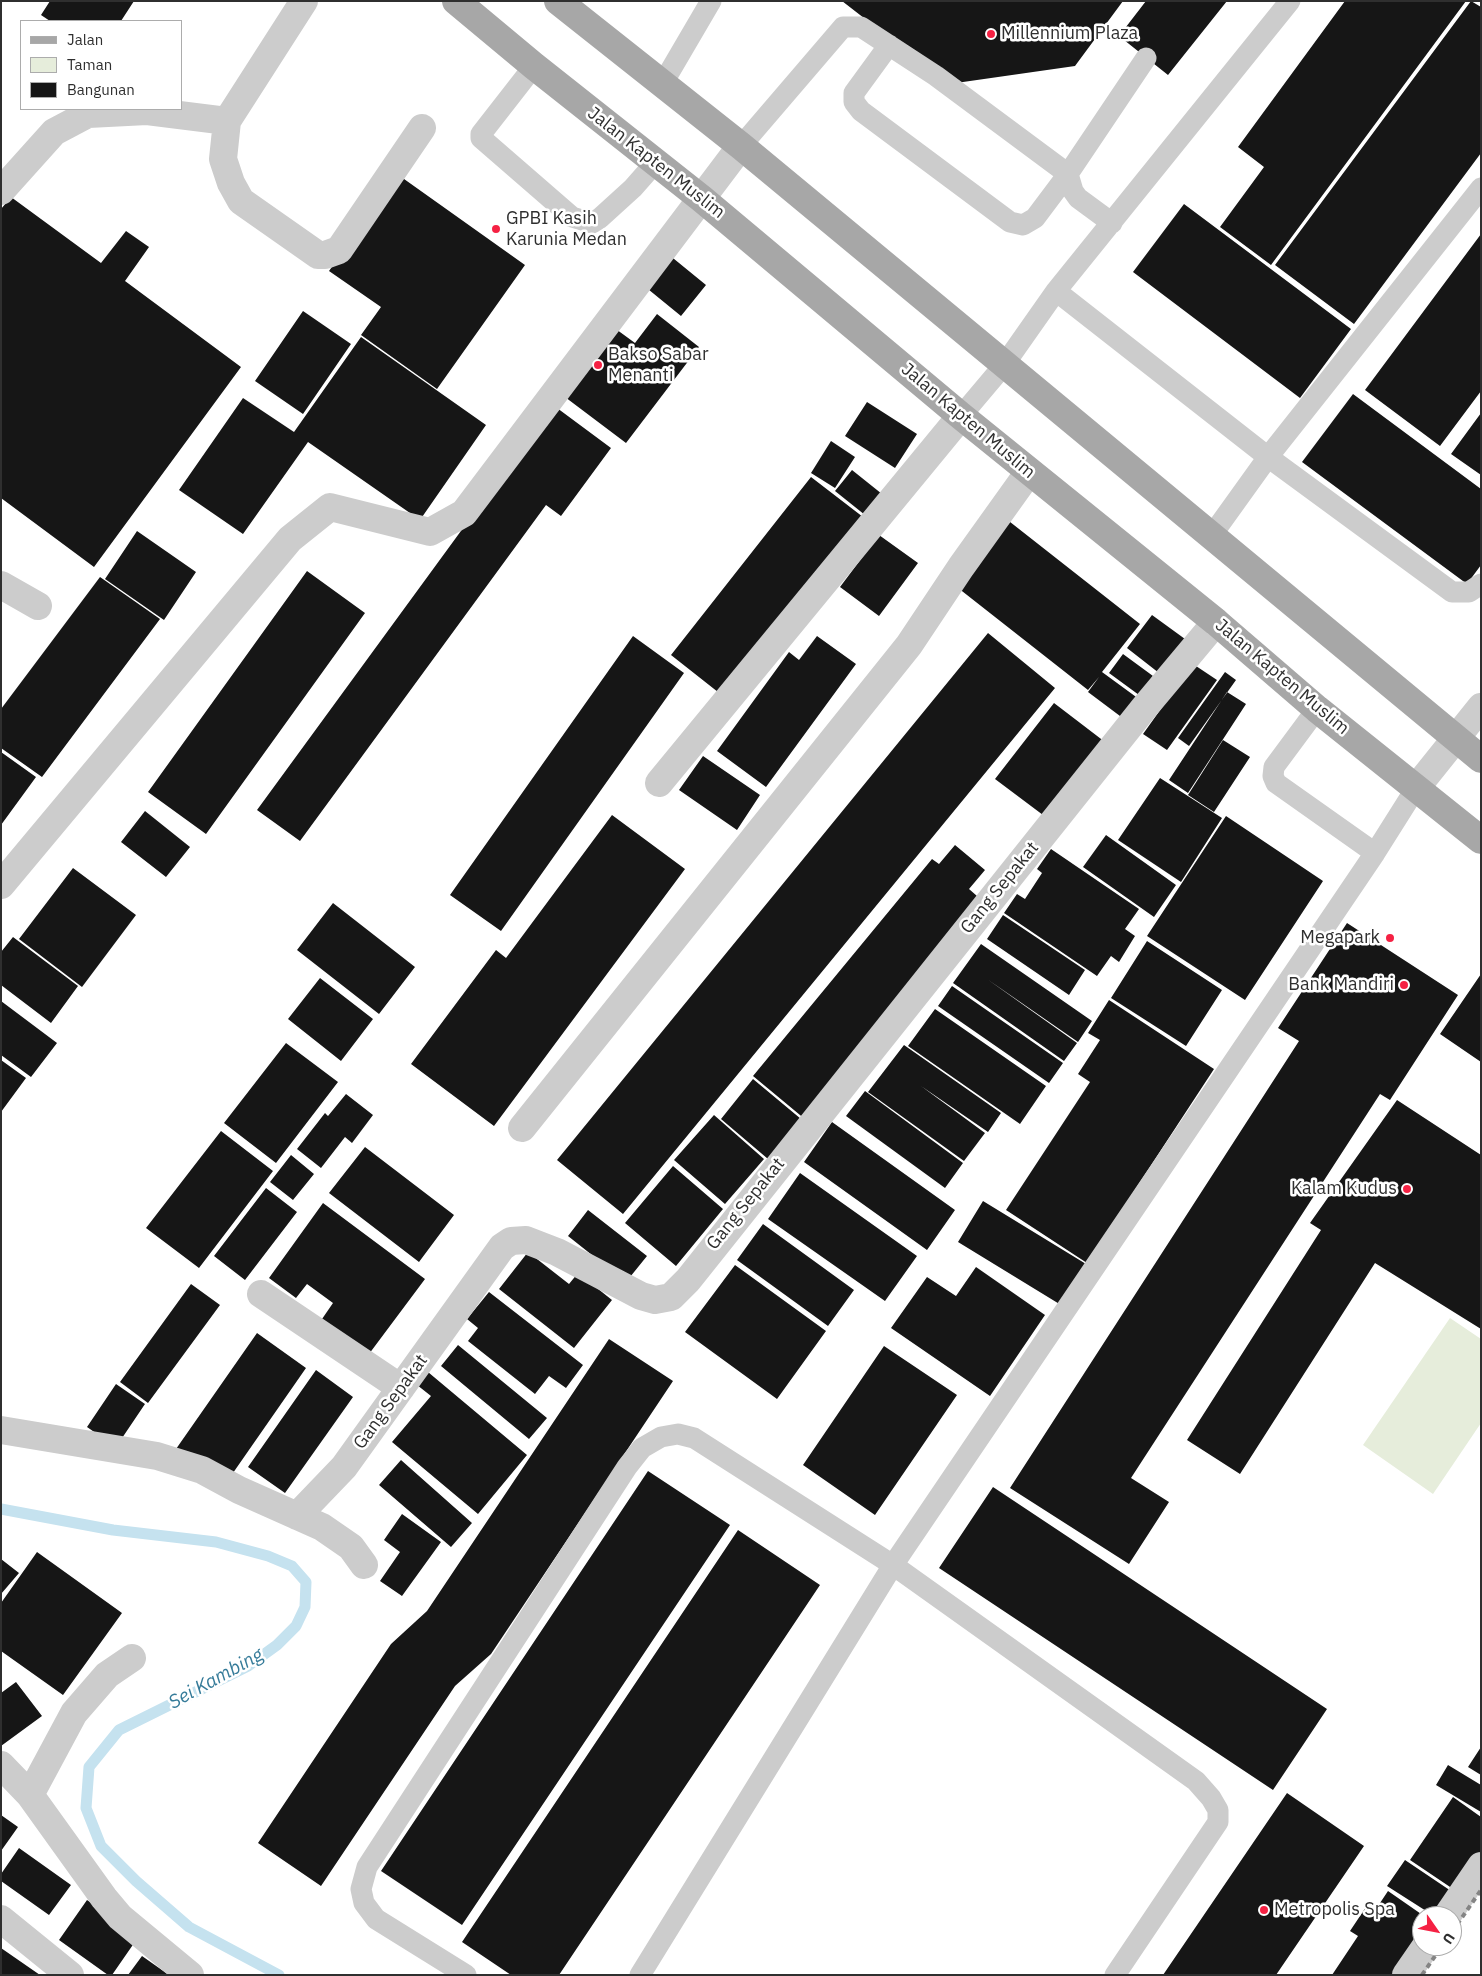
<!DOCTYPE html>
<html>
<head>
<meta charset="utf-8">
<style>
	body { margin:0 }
	#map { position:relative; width:1482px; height:1976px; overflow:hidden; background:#fff; font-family:"IBM Plex Sans",sans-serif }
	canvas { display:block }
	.frame { position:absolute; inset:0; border:2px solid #2f2f2f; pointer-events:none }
	.legend { position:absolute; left:20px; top:20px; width:162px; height:90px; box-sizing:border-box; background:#fff; border:1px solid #acacac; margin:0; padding:6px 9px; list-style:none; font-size:15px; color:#2f2f2f }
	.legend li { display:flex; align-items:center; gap:10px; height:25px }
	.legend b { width:25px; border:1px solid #acacac }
	.north { position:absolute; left:1412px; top:1906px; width:50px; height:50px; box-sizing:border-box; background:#fff; border:1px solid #acacac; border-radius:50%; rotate:123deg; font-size:14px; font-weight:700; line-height:20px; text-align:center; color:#2f2f2f }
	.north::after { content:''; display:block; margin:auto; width:18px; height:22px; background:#f52143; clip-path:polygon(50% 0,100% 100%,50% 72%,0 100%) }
</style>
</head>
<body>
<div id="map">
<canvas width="1482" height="1976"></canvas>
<div class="frame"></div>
<ul class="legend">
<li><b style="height:6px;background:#a7a7a7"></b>Jalan</li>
<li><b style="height:14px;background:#e6eddb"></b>Taman</li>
<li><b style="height:14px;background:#161616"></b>Bangunan</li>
</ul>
<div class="north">U</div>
</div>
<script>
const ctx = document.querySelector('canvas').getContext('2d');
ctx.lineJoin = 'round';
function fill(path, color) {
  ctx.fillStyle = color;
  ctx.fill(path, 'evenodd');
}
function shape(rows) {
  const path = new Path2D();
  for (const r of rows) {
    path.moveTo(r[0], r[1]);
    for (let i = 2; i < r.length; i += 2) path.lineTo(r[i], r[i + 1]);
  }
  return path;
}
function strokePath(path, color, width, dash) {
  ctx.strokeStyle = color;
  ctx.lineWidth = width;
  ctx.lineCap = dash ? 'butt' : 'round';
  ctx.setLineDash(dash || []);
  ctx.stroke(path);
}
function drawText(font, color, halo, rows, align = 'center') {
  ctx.font = font + ' "IBM Plex Sans",sans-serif';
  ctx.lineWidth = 5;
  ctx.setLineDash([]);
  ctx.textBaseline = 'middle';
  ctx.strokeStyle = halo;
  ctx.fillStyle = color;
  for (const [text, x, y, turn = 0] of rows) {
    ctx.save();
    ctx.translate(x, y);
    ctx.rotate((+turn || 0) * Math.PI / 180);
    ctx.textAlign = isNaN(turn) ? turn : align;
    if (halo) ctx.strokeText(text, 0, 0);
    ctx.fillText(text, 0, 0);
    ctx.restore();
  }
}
fill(shape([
	[1450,1318,1481,1339,1481,1423,1433,1494,1363,1445]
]), '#e6eddb');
strokePath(shape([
	[1,1509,113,1530,216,1542,268,1556,292,1566,306,1582,305,1607,296,1626,277,1645,248,1666,119,1730,89,1767,86,1808,101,1846,136,1881,189,1927,279,1975]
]), '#c5e2ef', 11);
fill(shape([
	[50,1,134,1,121,21,50,21,41,15],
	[842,1,1123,1,1075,66,949,84],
	[1146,1,1227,1,1168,75,1119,36],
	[1345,1,1466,1,1271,265,1220,227,1264,167,1238,147],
	[1471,1,1481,7,1481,153,1354,324,1275,265],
	[397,174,525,265,437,389,361,335,381,307,329,271],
	[11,197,101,263,126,231,149,247,125,281,241,367,94,567,1,498,1,209],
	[1184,204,1351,329,1300,398,1133,272],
	[1481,234,1481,391,1440,446,1365,390],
	[668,254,706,285,681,316,643,285],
	[303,311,351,344,303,414,255,381],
	[657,314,699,347,626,443,557,391,609,324,635,343],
	[361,337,486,425,420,520,308,442,243,534,179,490,243,398,294,432],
	[1353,394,1481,489,1481,565,1467,584,1302,462],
	[867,402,917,434,895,468,845,436],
	[553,405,611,448,561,516,546,505,300,841,257,810],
	[1481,413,1481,475,1451,454],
	[831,441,855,457,835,488,811,473],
	[852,470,887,498,870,519,835,491],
	[811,477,863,517,723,696,671,655],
	[1005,518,1140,624,1102,672,1143,702,1128,722,1088,692,1099,677,1088,690,953,584],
	[137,531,196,572,164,620,105,579],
	[879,535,918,563,879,616,840,587],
	[307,571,365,613,206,834,148,792],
	[100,577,160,619,42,777,1,748,1,709],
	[1152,615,1185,639,1159,673,1127,648],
	[988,633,1055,688,623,1214,557,1160],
	[633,636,684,673,501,931,450,895],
	[817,636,856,664,766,787,717,751,789,652,799,660],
	[1123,654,1153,676,1139,695,1109,673],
	[1193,664,1217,680,1167,750,1143,734],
	[1225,672,1236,680,1189,746,1178,738],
	[1227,692,1246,704,1188,793,1169,780],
	[1054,703,1105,742,1047,818,995,779],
	[1223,740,1250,757,1214,812,1188,795],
	[1,752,36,777,1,825],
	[703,756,760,795,737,830,679,790],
	[1160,778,1222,818,1181,882,1118,840],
	[145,811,190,847,166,877,121,842],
	[612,815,685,869,494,1126,411,1064,496,950,506,958],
	[1226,816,1323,881,1245,1000,1147,936],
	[1106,835,1176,885,1154,917,1083,867],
	[955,845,985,870,969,889,985,903,806,1120,753,1076,932,859,939,864],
	[1051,849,1139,909,1125,929,1135,936,1119,962,1111,956,1097,976,1004,913,1017,894,1025,899,1042,873,1037,869],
	[73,868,136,915,82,987,19,939],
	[333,903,415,967,379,1014,297,950],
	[1003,915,1085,970,1069,995,987,939],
	[1347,923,1458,995,1390,1100,1380,1094,1131,1478,1169,1502,1129,1564,1010,1488,1299,1041,1278,1028],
	[13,937,78,986,51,1023,1,985,1,952],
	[1147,941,1222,990,1186,1046,1111,998],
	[981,944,1092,1021,1078,1042,987,979,1077,1043,1064,1061,953,983],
	[1481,974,1481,1062,1440,1034],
	[320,978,373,1019,341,1061,288,1019],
	[952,986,1063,1063,1049,1083,938,1006],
	[1109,1000,1214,1069,1087,1263,1006,1210,1090,1082,1078,1074,1100,1040,1088,1033],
	[1,1001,57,1043,31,1077,1,1055],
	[935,1009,1046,1086,1020,1124,908,1046],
	[286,1043,338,1082,276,1163,224,1123],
	[904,1045,1001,1113,988,1132,921,1086,985,1133,964,1161,868,1092],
	[1,1060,26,1078,1,1112],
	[753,1079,801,1119,768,1159,721,1119],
	[865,1091,963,1163,945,1188,846,1116],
	[346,1094,373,1115,352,1143,345,1137,321,1168,297,1149,325,1113,328,1116],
	[1397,1100,1481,1155,1481,1329,1375,1263,1240,1474,1187,1440,1321,1230,1310,1223],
	[714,1115,764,1159,725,1204,674,1160],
	[832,1122,955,1210,927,1250,804,1162],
	[221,1131,273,1171,199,1268,146,1228],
	[365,1147,454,1215,419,1262,329,1193],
	[291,1155,314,1174,293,1200,270,1182],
	[673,1166,723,1209,676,1266,625,1223],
	[800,1173,917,1256,885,1301,768,1219],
	[266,1188,297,1212,245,1280,214,1256],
	[983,1201,1086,1264,1061,1305,958,1242],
	[323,1203,425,1279,369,1354,322,1319,333,1303,307,1284,296,1298,269,1278],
	[588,1210,647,1256,626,1282,568,1236],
	[763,1224,854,1290,828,1326,737,1260],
	[528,1252,569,1284,578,1273,612,1300,574,1348,499,1289],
	[735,1265,826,1331,777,1399,685,1332],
	[976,1267,1045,1315,990,1396,891,1328,927,1277,956,1296],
	[191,1284,220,1305,148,1403,120,1382],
	[489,1292,583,1365,566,1388,549,1376,535,1394,468,1341,478,1328,467,1319],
	[257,1333,306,1368,226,1483,176,1449],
	[609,1339,673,1381,491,1654,455,1686,321,1886,258,1843,391,1644,427,1611],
	[458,1345,547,1418,529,1439,441,1366],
	[884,1346,957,1395,875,1515,803,1465],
	[422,1367,527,1455,478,1514,392,1442,431,1396,412,1381],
	[316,1370,353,1397,285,1493,248,1467],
	[116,1384,145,1404,116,1447,87,1427],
	[401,1460,472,1523,451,1547,379,1485],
	[648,1471,730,1525,462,1925,381,1871],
	[993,1487,1327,1709,1273,1790,939,1568],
	[402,1514,441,1542,402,1596,380,1581,400,1552,384,1540],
	[738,1530,820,1585,559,1975,511,1975,462,1942],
	[37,1552,122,1613,63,1695,1,1651,1,1603],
	[1,1559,19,1573,1,1594],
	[16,1682,42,1716,1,1746,1,1693],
	[1481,1747,1481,1775,1468,1767],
	[1448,1765,1481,1785,1481,1812,1436,1785],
	[1287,1793,1364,1846,1276,1975,1163,1975],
	[1453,1797,1481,1817,1481,1855,1456,1891,1410,1860],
	[1,1815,18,1827,1,1851],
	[19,1848,71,1885,49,1915,1,1881,1,1874],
	[1405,1860,1451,1891,1434,1916,1387,1886],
	[1388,1891,1424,1916,1422,1916,1422,1941,1399,1975,1332,1975,1358,1936,1350,1931,1370,1901,1378,1906],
	[87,1900,139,1936,112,1975,108,1975,59,1940],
	[1,1948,40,1975,1,1975],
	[142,1956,169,1975,128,1975]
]), '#161616');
strokePath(shape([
	[889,45,854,93,854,102,861,111,1010,222,1023,225,1035,218,1068,174,1146,58],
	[534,66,481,134,481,138,572,217,592,223,600,218,633,188,655,163],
	[663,83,711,1],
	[741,146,843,27,861,27,936,76,1068,174,1073,191,1078,198,1112,223],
	[1056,291,1268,457,1481,188],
	[961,416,1004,365,1056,291,1290,1],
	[1212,535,1268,457,1452,592,1469,592,1481,584],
	[1317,709,1274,767,1273,776,1276,783,1375,853],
	[466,1975,376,1919,364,1903,361,1889,367,1867,627,1467,642,1448,661,1437,678,1434,694,1438,893,1565,1196,1781,1211,1798,1218,1810,1218,1822,1115,1975],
	[640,1975,893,1565,1375,853,1416,788]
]), '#ccc', 21);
strokePath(shape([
	[304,1,227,121,223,159,231,183,241,201,318,255,325,255,339,250,422,128],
	[1,191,54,132,88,114,147,111,227,121],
	[1,585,38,606],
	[659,783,961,416],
	[1416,788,1481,707],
	[1,885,290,539,330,507,430,532,464,513,741,146],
	[522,1128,909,645,961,567,1029,472],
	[261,1294,401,1388],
	[1,1430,157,1456,202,1470,239,1490,322,1527,351,1547,364,1565],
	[297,1516,344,1467,502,1247,511,1241,526,1240,557,1252,641,1296,655,1300,671,1297,688,1280,1144,708,1216,622],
	[1,1765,30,1795,74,1713,107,1675,132,1658],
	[30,1795,104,1898,120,1917,190,1975],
	[1447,1916,1481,1866],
	[1,1919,70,1975],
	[1406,1975,1426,1946]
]), '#ccc', 28);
strokePath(shape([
	[456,1,534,66,702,199,961,416,1216,622,1317,709,1481,840],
	[558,1,741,146,1481,759]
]), '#a7a7a7', 28);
strokePath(shape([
	[1452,1932,1481,1890],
	[1422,1975,1442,1946]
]), '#848484', 4, [5, 4]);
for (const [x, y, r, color] of [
	[991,34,5,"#f52143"],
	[496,229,5,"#f52143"],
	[598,365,5,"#f52143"],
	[1390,938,5,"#f52143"],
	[1404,985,5,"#f52143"],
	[1407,1189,5,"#f52143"],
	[1264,1910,5,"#f52143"]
]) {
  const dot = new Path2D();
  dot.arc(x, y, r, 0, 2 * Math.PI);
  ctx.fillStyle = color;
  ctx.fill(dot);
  strokePath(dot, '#fff', 2);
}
drawText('18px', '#2f2f2f', '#fff', [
	["Millennium Plaza",1001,34],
	["GPBI Kasih",506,219],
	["Karunia Medan",506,240],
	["Bakso Sabar",608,355],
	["Menanti",608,376],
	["Megapark",1380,938,"right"],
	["Bank Mandiri",1394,985,"right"],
	["Kalam Kudus",1397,1189,"right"],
	["Metropolis Spa",1274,1910]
], 'left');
drawText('18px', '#2f2f2f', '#fff', [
	["Jalan Kapten Muslim",656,163,38],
	["Jalan Kapten Muslim",968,421,40],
	["Jalan Kapten Muslim",1282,677,40],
	["Gang Sepakat",1000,888,-51],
	["Gang Sepakat",746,1204,-51],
	["Gang Sepakat",391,1402,-54]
]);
drawText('italic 19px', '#357b99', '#fff', [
	["Sei Kambing",216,1679,-29]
]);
</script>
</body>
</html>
